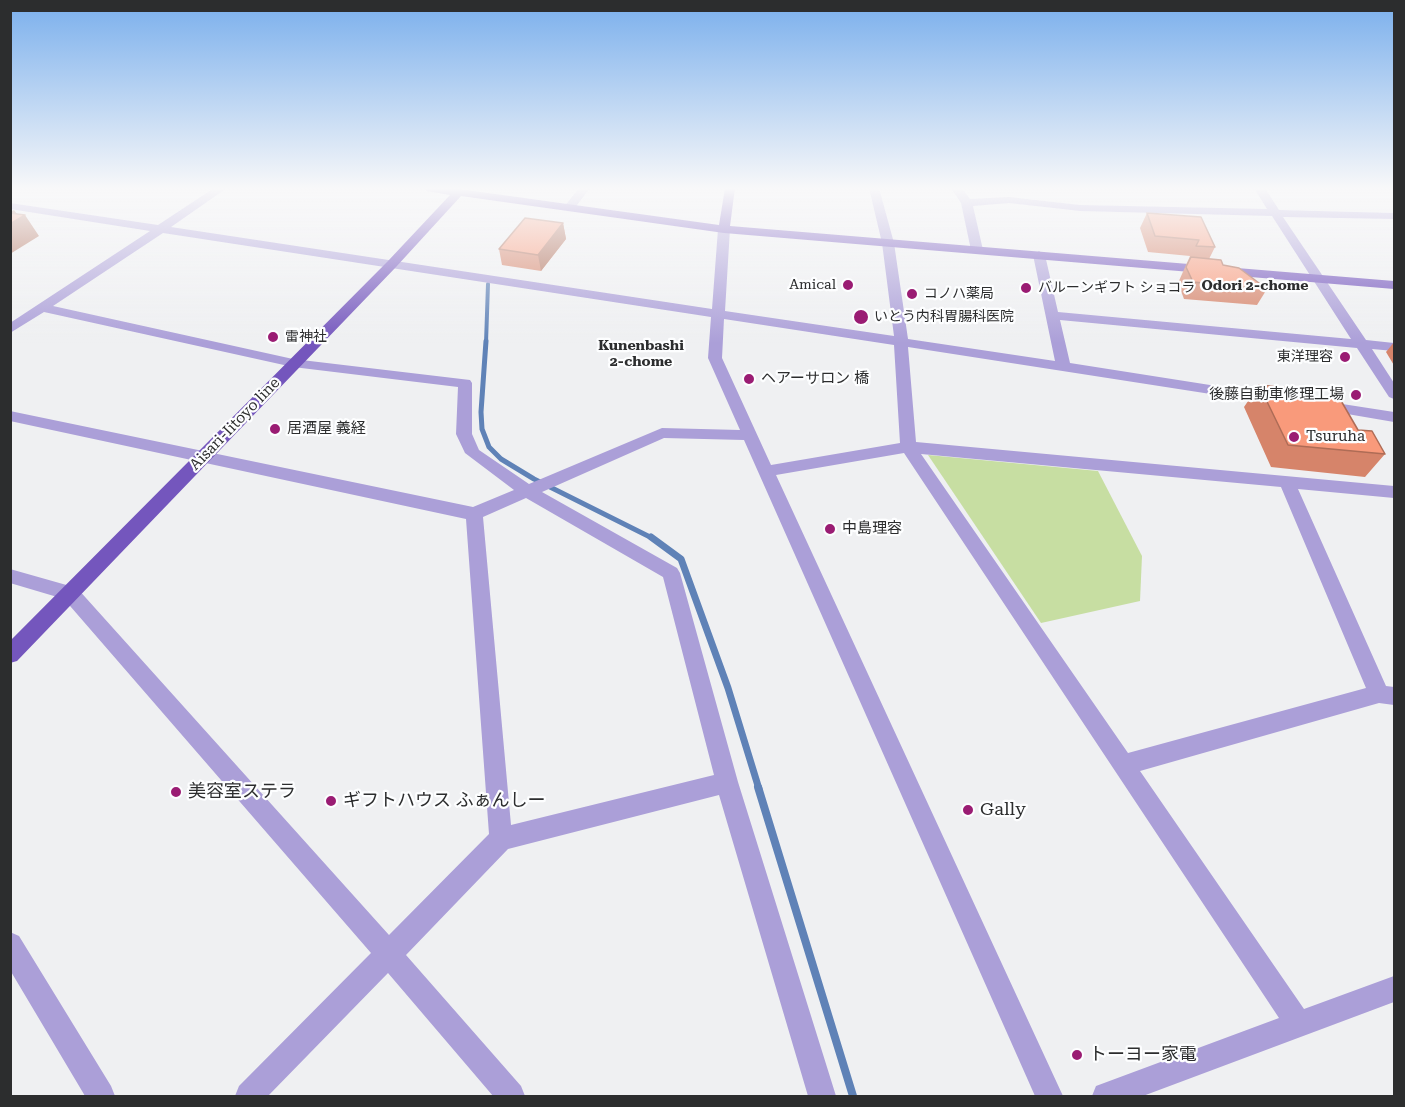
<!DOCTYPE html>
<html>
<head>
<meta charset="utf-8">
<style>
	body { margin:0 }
	#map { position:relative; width:1405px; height:1107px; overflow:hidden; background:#eff0f2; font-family:"Roboto Serif",serif }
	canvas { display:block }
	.frame { position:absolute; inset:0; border:12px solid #2c2d2e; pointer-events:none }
</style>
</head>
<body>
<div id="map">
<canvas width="1405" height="1107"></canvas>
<div class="frame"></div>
</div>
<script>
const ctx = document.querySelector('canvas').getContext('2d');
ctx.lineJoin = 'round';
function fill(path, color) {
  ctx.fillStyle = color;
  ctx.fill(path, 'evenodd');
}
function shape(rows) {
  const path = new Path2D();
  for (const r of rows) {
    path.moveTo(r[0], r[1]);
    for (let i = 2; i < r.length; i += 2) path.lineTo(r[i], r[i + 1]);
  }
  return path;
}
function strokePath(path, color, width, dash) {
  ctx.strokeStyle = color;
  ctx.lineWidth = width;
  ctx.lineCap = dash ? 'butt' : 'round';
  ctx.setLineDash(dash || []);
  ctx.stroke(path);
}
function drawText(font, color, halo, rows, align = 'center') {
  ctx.font = font + ' "Roboto Serif","Noto Sans JP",serif';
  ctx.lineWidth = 4.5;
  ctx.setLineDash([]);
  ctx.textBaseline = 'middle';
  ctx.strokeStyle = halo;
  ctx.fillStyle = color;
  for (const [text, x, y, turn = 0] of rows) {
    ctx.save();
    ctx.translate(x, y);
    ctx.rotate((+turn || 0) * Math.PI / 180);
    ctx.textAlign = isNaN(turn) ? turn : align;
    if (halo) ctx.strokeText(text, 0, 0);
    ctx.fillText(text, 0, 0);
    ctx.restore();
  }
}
fill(shape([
	[928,455,1098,471,1142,556,1140,601,1041,623]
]), '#c7dea2');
strokePath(shape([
	[486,343,488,284]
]), '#5f82b7', 4);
strokePath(shape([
	[486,341,481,412,482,429,489,447,501,459,534,479,654,539]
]), '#5f82b7', 5);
strokePath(shape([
	[651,537,681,559,728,688,759,789]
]), '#5f82b7', 7);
strokePath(shape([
	[758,787,853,1096]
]), '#5f82b7', 8);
fill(shape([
	[214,188,227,188,171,227,712,309,718,229,724,225,730,229,725,311,894,336,882,243,869,188,879,188,894,243,908,339,1055,361,1033,255,1039,251,1045,255,1058,312,1351,339,1272,216,1080,211,1009,203,973,206,983,250,977,254,971,250,961,203,951,188,962,188,970,199,1009,197,1080,205,1267,209,1254,188,1265,188,1279,210,1394,213,1394,219,1283,217,1366,340,1394,343,1394,351,1372,349,1394,383,1394,399,1389,397,1357,348,1060,320,1070,363,1280,396,1282,399,1275,404,908,347,916,442,1394,486,1394,498,1298,489,1386,686,1394,687,1394,705,1379,703,1140,771,1304,1009,1394,976,1394,1002,1143,1096,1092,1096,1096,1086,1279,1018,904,453,776,475,1063,1096,1035,1096,744,440,664,438,542,492,677,568,680,573,738,782,836,1096,808,1096,719,795,508,849,406,955,521,1086,525,1096,493,1096,388,973,268,1096,235,1096,239,1086,371,953,64,599,10,583,10,569,77,588,389,935,489,834,466,519,10,421,10,411,473,507,514,490,465,453,456,434,458,387,293,367,44,312,10,333,10,323,150,231,10,209,10,203,158,225,214,188],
	[163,233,711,317,708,358,740,430,662,428,529,484,479,450,472,434,472,383,470,380,293,359,53,306,163,233],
	[724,319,894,345,900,443,771,465,722,358,724,319],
	[921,454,1281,487,1366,688,1128,753,921,454],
	[526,498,663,577,714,775,511,825,483,517,526,498],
	[579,188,590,188,574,209,566,209,564,207,579,188],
	[1323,401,1394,412,1394,422,1318,409,1315,406,1323,401],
	[10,932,19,936,111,1086,115,1096,85,1096,10,970,10,932]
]), '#ab9fd8');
fill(shape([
	[422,188,452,188,719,225,725,188,735,188,730,226,1394,281,1394,289,724,233,461,196,396,267,17,661,10,663,10,641,388,261,450,195,427,191,422,188]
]), '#7456bd');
fill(shape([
	[1147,213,1215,247,1209,259,1223,265,1267,289,1257,305,1184,299,1178,283,1190,256,1148,252,1140,228],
	[563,223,566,239,541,271,502,265,499,249],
	[1395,341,1395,367,1386,352],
	[1259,385,1294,395,1358,430,1385,454,1365,477,1271,467,1244,407]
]), '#d6846a');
fill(shape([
	[14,210,20,218,25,215,39,236,10,254,10,212],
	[563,223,566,239,541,271,538,255]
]), '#ae6c56');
const building = shape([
	[10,213,25,215,10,224,10,213],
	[1147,213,1201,217,1215,247,1196,246,1199,240,1155,236,1147,213],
	[525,218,563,223,538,255,499,249,525,218],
	[1191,257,1221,260,1223,265,1239,268,1267,289,1193,282,1186,267,1191,257],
	[1259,385,1290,388,1294,395,1340,399,1358,430,1372,431,1385,454,1288,445,1259,385]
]);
fill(building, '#f99a7b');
strokePath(building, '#ae6c56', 1.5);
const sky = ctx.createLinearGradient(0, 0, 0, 343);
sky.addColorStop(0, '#7aafec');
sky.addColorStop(0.55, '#f8f8f9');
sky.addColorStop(1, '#f8f8f900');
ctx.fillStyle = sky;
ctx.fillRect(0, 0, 1405, 343);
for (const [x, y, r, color] of [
	[848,285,6,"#9a1c73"],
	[1026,288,6,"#9a1c73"],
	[912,294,6,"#9a1c73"],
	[861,317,8,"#9a1c73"],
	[273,337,6,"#9a1c73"],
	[1345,357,6,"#9a1c73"],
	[749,379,6,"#9a1c73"],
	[1356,395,6,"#9a1c73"],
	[275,429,6,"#9a1c73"],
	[1294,437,6,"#9a1c73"],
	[830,529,6,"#9a1c73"],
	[176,792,6,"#9a1c73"],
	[331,801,6,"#9a1c73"],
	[968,810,6,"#9a1c73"],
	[1077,1055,6,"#9a1c73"]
]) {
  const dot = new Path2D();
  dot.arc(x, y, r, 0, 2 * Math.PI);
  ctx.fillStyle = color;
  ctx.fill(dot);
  strokePath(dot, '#fdfeff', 2);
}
drawText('14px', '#2c2d2e', '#fdfeff', [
	["Amical",836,285,"right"],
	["バルーンギフト ショコラ",1038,288],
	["コノハ薬局",924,294],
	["いとう内科胃腸科医院",874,317],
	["雷神社",285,337],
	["東洋理容",1333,357,"right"]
], 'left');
drawText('bold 14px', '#2c2d2e', '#fdfeff', [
	["Odori 2-chome",1255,286],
	["Kunenbashi",641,346],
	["2-chome",641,362]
]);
drawText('15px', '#2c2d2e', '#fdfeff', [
	["ヘアーサロン 橋",761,379],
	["後藤自動車修理工場",1344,395,"right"],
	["居酒屋 義経",287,429],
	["Tsuruha",1306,437],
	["中島理容",842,529]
], 'left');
drawText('15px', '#2c2d2e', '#fdfeff', [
	["Aisari-Iitoyo line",235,424,-46]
]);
drawText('18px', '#2c2d2e', '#fdfeff', [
	["美容室ステラ",188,792],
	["ギフトハウス ふぁんしー",343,801],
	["Gally",980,810],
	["トーヨー家電",1089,1055]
], 'left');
</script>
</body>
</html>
